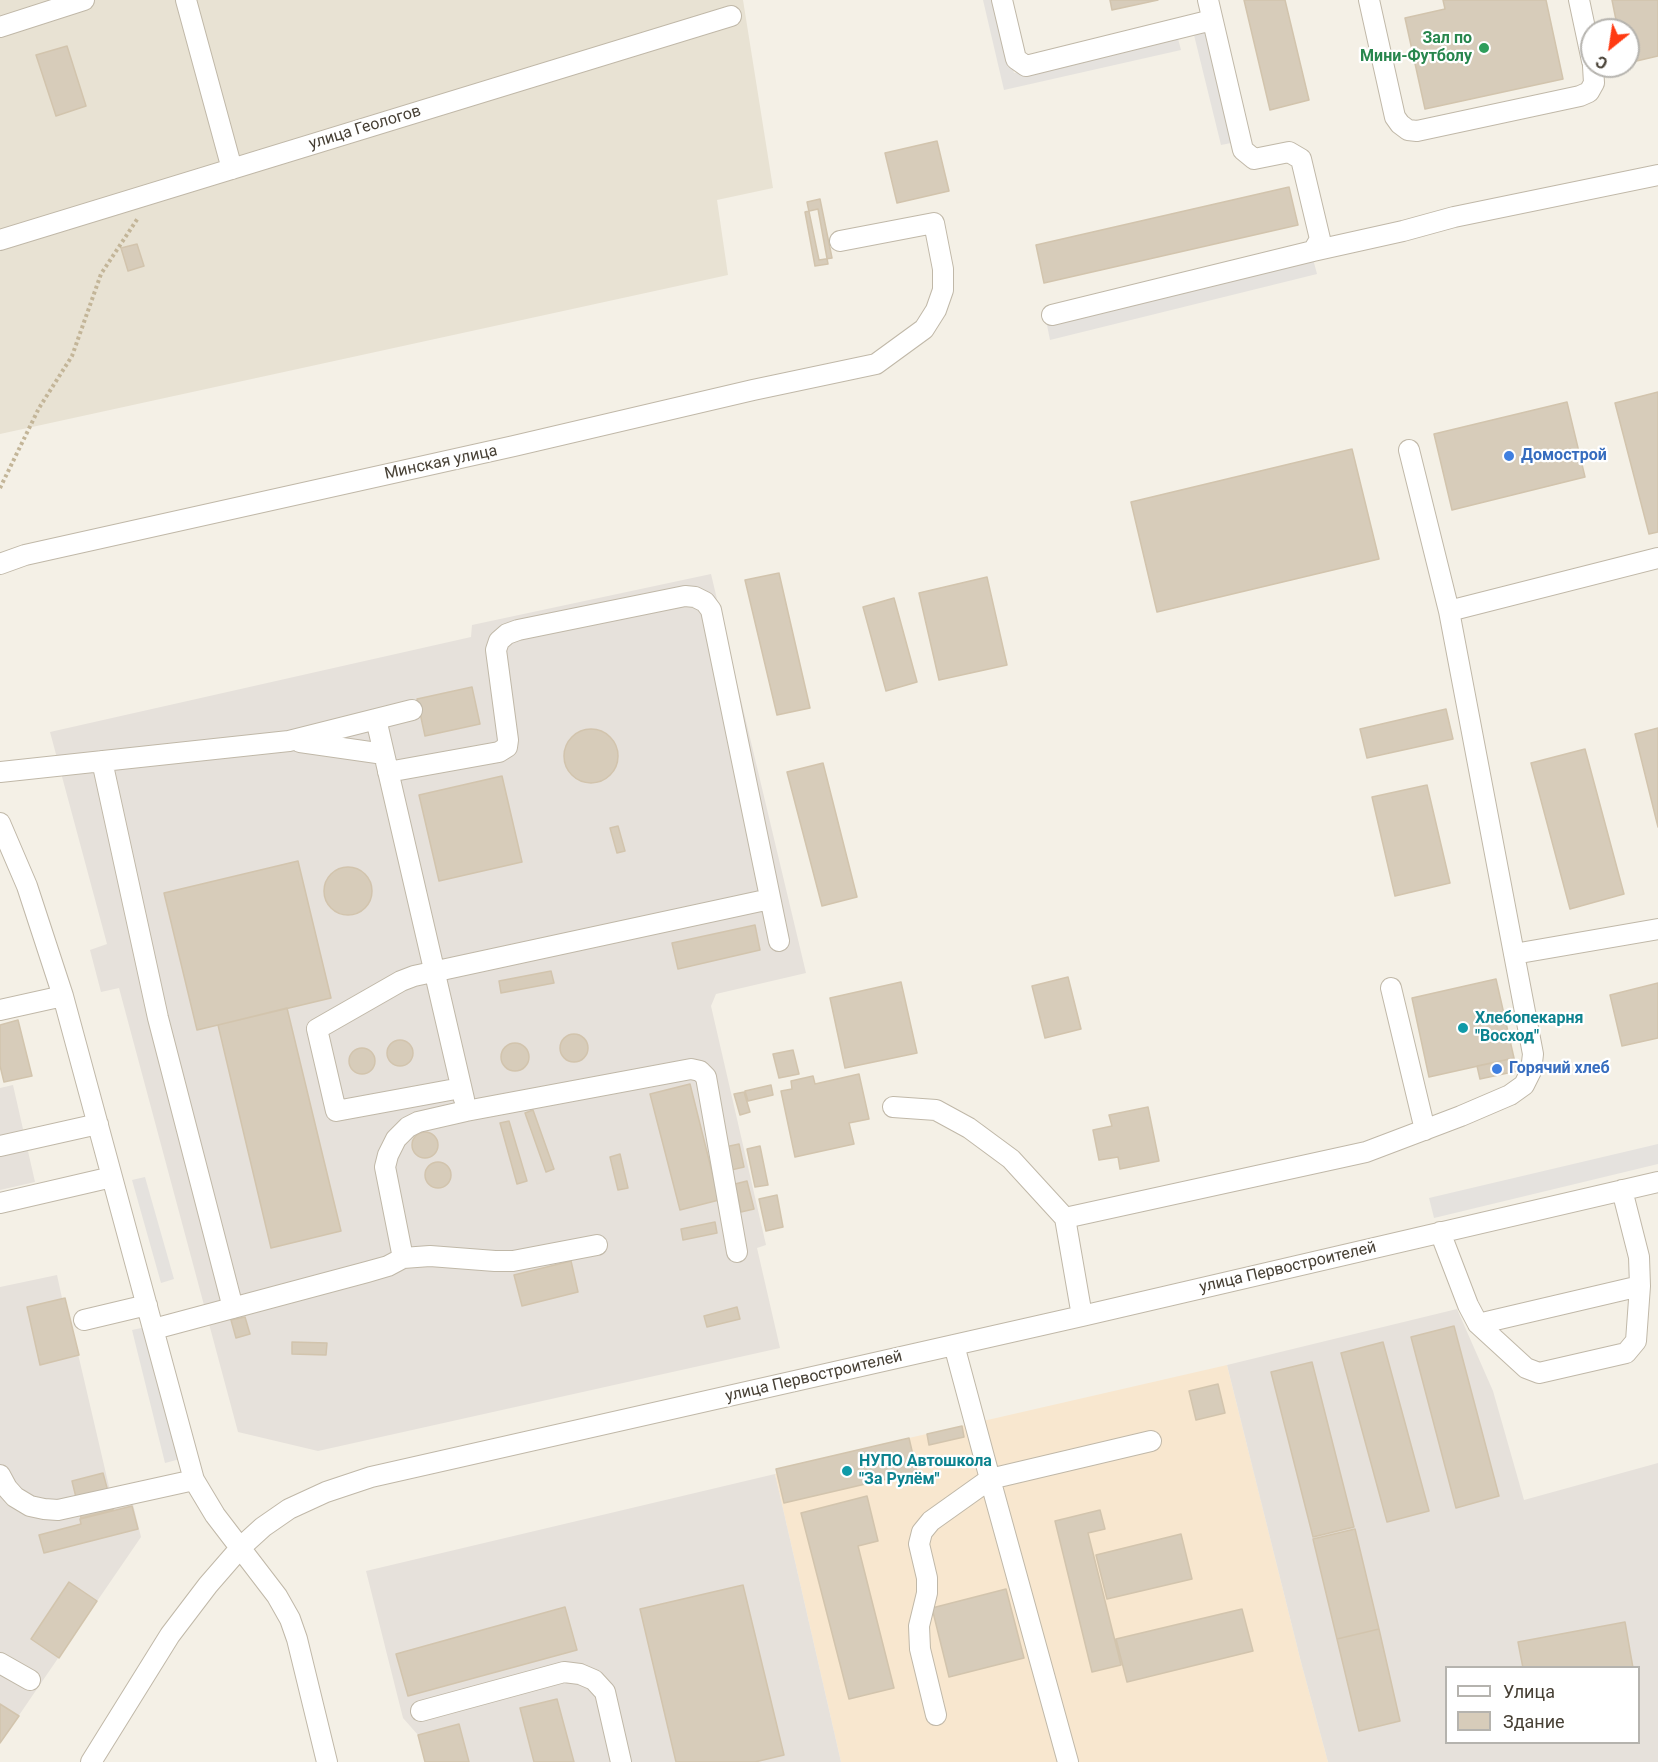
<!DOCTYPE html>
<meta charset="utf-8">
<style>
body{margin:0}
#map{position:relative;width:1658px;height:1762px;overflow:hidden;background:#f4f0e6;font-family:Roboto,sans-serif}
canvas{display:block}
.legend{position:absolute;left:1445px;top:1666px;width:195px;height:78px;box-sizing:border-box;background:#fff;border:2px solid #b5b3ae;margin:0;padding:8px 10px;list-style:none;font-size:18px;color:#474035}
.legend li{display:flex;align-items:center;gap:12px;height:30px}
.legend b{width:30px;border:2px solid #b5b3ae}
.north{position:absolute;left:1580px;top:18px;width:60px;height:60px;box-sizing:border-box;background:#fff;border:2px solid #b5b3ae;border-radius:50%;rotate:210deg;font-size:16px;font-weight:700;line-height:24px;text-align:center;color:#474035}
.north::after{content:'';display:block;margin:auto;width:21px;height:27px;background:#ff3a12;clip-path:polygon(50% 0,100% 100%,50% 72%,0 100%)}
</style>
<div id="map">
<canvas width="1658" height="1762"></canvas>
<ul class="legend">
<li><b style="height:8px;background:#fff"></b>Улица</li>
<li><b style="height:16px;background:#d7ccba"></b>Здание</li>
</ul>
<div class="north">С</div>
</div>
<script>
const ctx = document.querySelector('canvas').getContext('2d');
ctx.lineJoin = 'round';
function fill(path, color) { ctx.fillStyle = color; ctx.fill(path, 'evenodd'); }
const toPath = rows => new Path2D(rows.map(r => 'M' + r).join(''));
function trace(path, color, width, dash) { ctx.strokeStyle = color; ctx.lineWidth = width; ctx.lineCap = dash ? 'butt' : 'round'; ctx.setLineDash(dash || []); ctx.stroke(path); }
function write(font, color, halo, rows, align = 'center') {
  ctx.font = font + ' Roboto,sans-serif'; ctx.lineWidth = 4.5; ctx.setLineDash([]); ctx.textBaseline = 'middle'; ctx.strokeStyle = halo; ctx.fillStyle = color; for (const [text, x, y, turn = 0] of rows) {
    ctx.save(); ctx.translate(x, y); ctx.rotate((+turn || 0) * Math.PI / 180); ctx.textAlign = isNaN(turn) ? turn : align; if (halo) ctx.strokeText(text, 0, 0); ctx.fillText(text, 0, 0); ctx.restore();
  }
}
const residential = toPath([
 [0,0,743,0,773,188,717,200,728,275,0,434]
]);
const commercial = toPath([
 [1227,1365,1301,1662,1328,1762,841,1762,775,1474,909,1438]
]);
const industrial = toPath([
 [711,574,806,973,716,994,711,1006,766,1245,757,1248,780,1348,318,1451,238,1432,119,988,101,992,90,950,107,944,50,732,471,637,472,625],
 [13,1085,35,1182,0,1190,0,1088],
 [57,1275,62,1298,65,1298,114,1508,133,1504,141,1537,0,1743,0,1287],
 [1457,1309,1493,1391,1524,1500,1658,1463,1658,1762,1328,1762,1301,1662,1227,1365],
 [1446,1668,1638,1668,1638,1742,1446,1742],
 [775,1474,841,1762,425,1762,418,1735,403,1718,366,1571]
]);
const parking = toPath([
 [983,0,997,0,1014,73,1177,35,1181,50,1004,90],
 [1210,31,1236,142,1221,145,1194,35],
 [1313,259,1317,274,1050,340,1047,325],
 [1658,1144,1658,1164,1434,1218,1429,1198],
 [145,1177,174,1279,161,1283,132,1180],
 [146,1327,180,1459,165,1463,132,1330]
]);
const building = toPath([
 [1110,0,1158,0,1112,10,1110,0],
 [1244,0,1285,0,1309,100,1270,110,1244,0],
 [1443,0,1546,0,1563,79,1425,109,1405,18,1445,9,1443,0],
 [1612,0,1658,0,1658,56,1628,63,1628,30,1618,30,1612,0],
 [67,46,86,106,56,116,36,55,67,46],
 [937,141,949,191,897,203,885,153,937,141],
 [1289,187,1298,225,1044,283,1036,245,1289,187],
 [820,199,832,258,819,260,807,202,820,199],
 [818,209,828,264,815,266,805,212,818,209],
 [137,244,144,266,128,271,121,248,137,244],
 [1658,392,1658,532,1649,534,1615,403,1658,392],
 [1567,402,1585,477,1452,510,1434,434,1567,402],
 [1352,449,1379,559,1157,612,1131,502,1352,449],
 [779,573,810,708,777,715,745,580,779,573],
 [987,577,1007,665,939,680,919,593,987,577],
 [894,598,917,682,886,691,863,607,894,598],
 [472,687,480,724,425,736,417,699,472,687],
 [1446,709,1453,739,1367,758,1360,729,1446,709],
 [1658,728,1658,827,1635,734,1658,728],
 '564 756a27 27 0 1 1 54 0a27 27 0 1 1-54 0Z',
 [1585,749,1624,894,1570,909,1531,763,1585,749],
 [823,763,857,897,822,906,787,772,823,763],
 [502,776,522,862,439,881,419,795,502,776],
 [1427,785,1450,883,1395,896,1372,797,1427,785],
 [618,826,625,851,617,853,610,828,618,826],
 [298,861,331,998,197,1030,164,893,298,861],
 '324 891a24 24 0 1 1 48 0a24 24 0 1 1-48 0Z',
 [755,925,760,950,678,969,672,943,755,925],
 [551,971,554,983,501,993,499,981,551,971],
 [1068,977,1081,1029,1045,1038,1032,986,1068,977],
 [1496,979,1514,1058,1429,1077,1412,998,1496,979],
 [901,982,917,1053,845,1068,830,998,901,982],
 [1658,983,1658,1038,1622,1046,1610,995,1658,983],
 [287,1008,341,1231,271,1248,218,1025,287,1008],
 [18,1020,32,1076,4,1082,0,1066,0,1025,18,1020],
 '560 1048a14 14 0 1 1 28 0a14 14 0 1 1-28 0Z',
 '387 1053a13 13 0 1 1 26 0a13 13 0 1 1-26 0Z',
 '501 1057a14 14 0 1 1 28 0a14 14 0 1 1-28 0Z',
 '349 1061a13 13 0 1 1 26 0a13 13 0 1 1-26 0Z',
 [793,1050,799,1074,779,1078,773,1054,793,1050],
 [1514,1058,1517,1071,1480,1079,1477,1066,1514,1058],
 [859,1074,869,1119,849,1123,854,1144,795,1157,781,1091,792,1089,791,1081,813,1076,815,1084,859,1074],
 [690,1084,719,1200,680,1210,650,1094,690,1084],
 [771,1085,773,1095,748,1101,745,1091,771,1085],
 [744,1092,750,1112,740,1115,734,1094,744,1092],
 [1148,1107,1159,1161,1120,1169,1118,1157,1099,1160,1093,1130,1112,1126,1109,1115,1148,1107],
 [533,1110,554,1169,546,1172,525,1113,533,1110],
 [509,1121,527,1181,517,1184,500,1123,509,1121],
 '412 1145a13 13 0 1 1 26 0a13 13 0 1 1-26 0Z',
 [739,1144,744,1167,731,1170,725,1147,739,1144],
 [760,1146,768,1185,755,1187,747,1149,760,1146],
 [620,1154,628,1188,618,1190,610,1157,620,1154],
 '425 1175a13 13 0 1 1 26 0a13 13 0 1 1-26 0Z',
 [747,1181,754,1209,741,1212,735,1184,747,1181],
 [777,1195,783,1227,766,1231,759,1199,777,1195],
 [715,1222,717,1233,683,1240,681,1229,715,1222],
 [571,1261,578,1292,522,1306,514,1275,571,1261],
 [65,1298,79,1355,40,1365,27,1307,65,1298],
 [737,1307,740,1319,707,1327,704,1316,737,1307],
 [245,1317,250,1334,236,1338,231,1320,245,1317],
 [1454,1326,1499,1496,1456,1508,1411,1337,1454,1326],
 [292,1342,327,1343,326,1355,292,1354,292,1342],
 [1383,1342,1429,1511,1387,1522,1341,1353,1383,1342],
 [1312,1362,1354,1527,1313,1537,1271,1372,1312,1362],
 [1218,1384,1225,1413,1196,1420,1189,1391,1218,1384],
 [962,1426,964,1437,929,1445,927,1434,962,1426],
 [909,1438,917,1472,784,1503,776,1469,909,1438],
 [103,1473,113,1510,81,1518,72,1481,103,1473],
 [867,1496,878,1541,858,1546,894,1688,849,1699,801,1513,867,1496],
 [132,1506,138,1529,44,1553,39,1535,81,1524,80,1519,132,1506],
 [1100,1510,1105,1529,1088,1533,1121,1665,1092,1672,1055,1521,1100,1510],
 [1355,1529,1379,1629,1337,1639,1313,1539,1355,1529],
 [1181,1534,1192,1579,1107,1599,1096,1555,1181,1534],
 [69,1582,97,1601,59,1658,31,1639,69,1582],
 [743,1585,784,1755,755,1762,676,1762,640,1609,743,1585],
 [1006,1589,1024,1658,949,1677,932,1608,1006,1589],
 [565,1607,577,1650,408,1696,396,1654,565,1607],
 [1242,1609,1253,1651,1127,1682,1116,1639,1242,1609],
 [1625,1622,1633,1668,1523,1668,1518,1642,1625,1622],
 [1379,1629,1400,1721,1359,1731,1337,1639,1379,1629],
 [557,1699,574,1762,534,1762,520,1708,557,1699],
 [0,1704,19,1716,0,1743,0,1704],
 [459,1724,469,1762,425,1762,418,1735,459,1724]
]);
const path = toPath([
 [0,488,39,408,72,356,101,274,138,218]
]);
const minor = toPath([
 [186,0,232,169],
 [1002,0,1016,59,1026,66,1212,20],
 [1369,0,1395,117,1400,124,1408,130,1417,131,1580,96,1589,92,1594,83,1593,66],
 [1579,0,1592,61],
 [0,27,84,0],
 [0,240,731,16],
 [1313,251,1403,231,1454,217,1658,175],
 [1052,315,1313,251,1320,239,1301,159,1289,152,1254,159,1243,150,1208,0],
 [1409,450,1449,611],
 [0,564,25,555,514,446,753,390,876,364,924,329,936,310,943,290,943,269,934,223,840,241],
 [376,719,464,1099],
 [300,742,384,754],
 [102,761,158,1018,233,1308],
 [0,772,289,741,412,710],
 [388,772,499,752,507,747,508,740,496,650,499,641,507,634,518,630,685,596,695,597,705,602,711,610,779,941],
 [0,823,27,886,63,996,194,1480,215,1515,277,1596,290,1619,297,1639,327,1762],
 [1514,954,1658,929],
 [1391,988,1425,1130],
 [0,1010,63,996],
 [461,1088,336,1111,317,1029,401,981,414,976,770,899],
 [893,1107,936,1110,969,1128,1011,1159,1065,1218,1082,1316],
 [0,1146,98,1124],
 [0,1203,112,1177],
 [1065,1218,1366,1152,1461,1116,1510,1095,1524,1085,1531,1071,1533,1054,1449,611,1658,558],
 [1440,1232,1468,1305,1478,1324,1526,1368,1539,1373,1626,1353,1636,1341,1640,1286,1639,1257,1622,1190],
 [403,1258,385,1167,388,1155,396,1139,408,1127,418,1122,466,1111,691,1069,700,1071,706,1077,737,1252],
 [84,1320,147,1305],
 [1478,1324,1640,1286],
 [154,1329,367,1272,388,1266,403,1258,430,1256,495,1261,513,1261,597,1245],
 [0,1475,7,1488,15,1497,30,1506,44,1509,58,1510,194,1480],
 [0,1663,30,1680],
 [421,1711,564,1672,580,1674,594,1680,605,1692,621,1762],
 [936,1715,920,1649,919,1626,927,1593,927,1578,919,1544,922,1532,931,1521,990,1479,954,1345],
 [91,1762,170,1635,208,1585,241,1547,263,1527,289,1509,326,1492,371,1477,1082,1316,1658,1182],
 [1068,1762,990,1479,1151,1441]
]);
const markers = [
 [1484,48,6,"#2e9e5b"],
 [1509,456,6,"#3f7fe0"],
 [1463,1028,6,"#0f9aa8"],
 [1497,1069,6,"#3f7fe0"],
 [847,1471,6,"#0f9aa8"]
];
const leisureNames = [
 ["Зал по",1472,39],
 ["Мини-Футболу",1472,57]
];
const streetNames = [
 ["улица Геологов",365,128,-17],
 ["Минская улица",441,463,-12],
 ["улица Первостроителей",1288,1268,-13],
 ["улица Первостроителей",814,1377,-13]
];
const shopNames = [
 ["Домострой",1521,456],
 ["Горячий хлеб",1509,1069]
];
const cultureNames = [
 ["Хлебопекарня",1475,1019],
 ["\"Восход\"",1475,1037],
 ["НУПО Автошкола",859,1462],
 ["\"За Рулём\"",859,1480]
];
fill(residential, '#e8e2d3');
fill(commercial, '#f8e7cf');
fill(industrial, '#e6e1db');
fill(parking, '#e5e2de');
fill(building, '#d7ccba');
trace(building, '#d2c4ad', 1.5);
trace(minor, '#c0b8a8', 22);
trace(path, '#c3b598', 4, [3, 3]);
trace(minor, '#fff', 20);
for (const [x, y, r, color] of markers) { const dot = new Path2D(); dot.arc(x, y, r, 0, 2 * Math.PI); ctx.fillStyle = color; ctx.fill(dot); trace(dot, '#fff', 2); }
write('bold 16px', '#27864d', '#fff', leisureNames, 'right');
write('16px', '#474035', '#fff', streetNames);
write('bold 16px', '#366cbe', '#fff', shopNames, 'left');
write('bold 16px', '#0d838f', '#fff', cultureNames, 'left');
</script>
